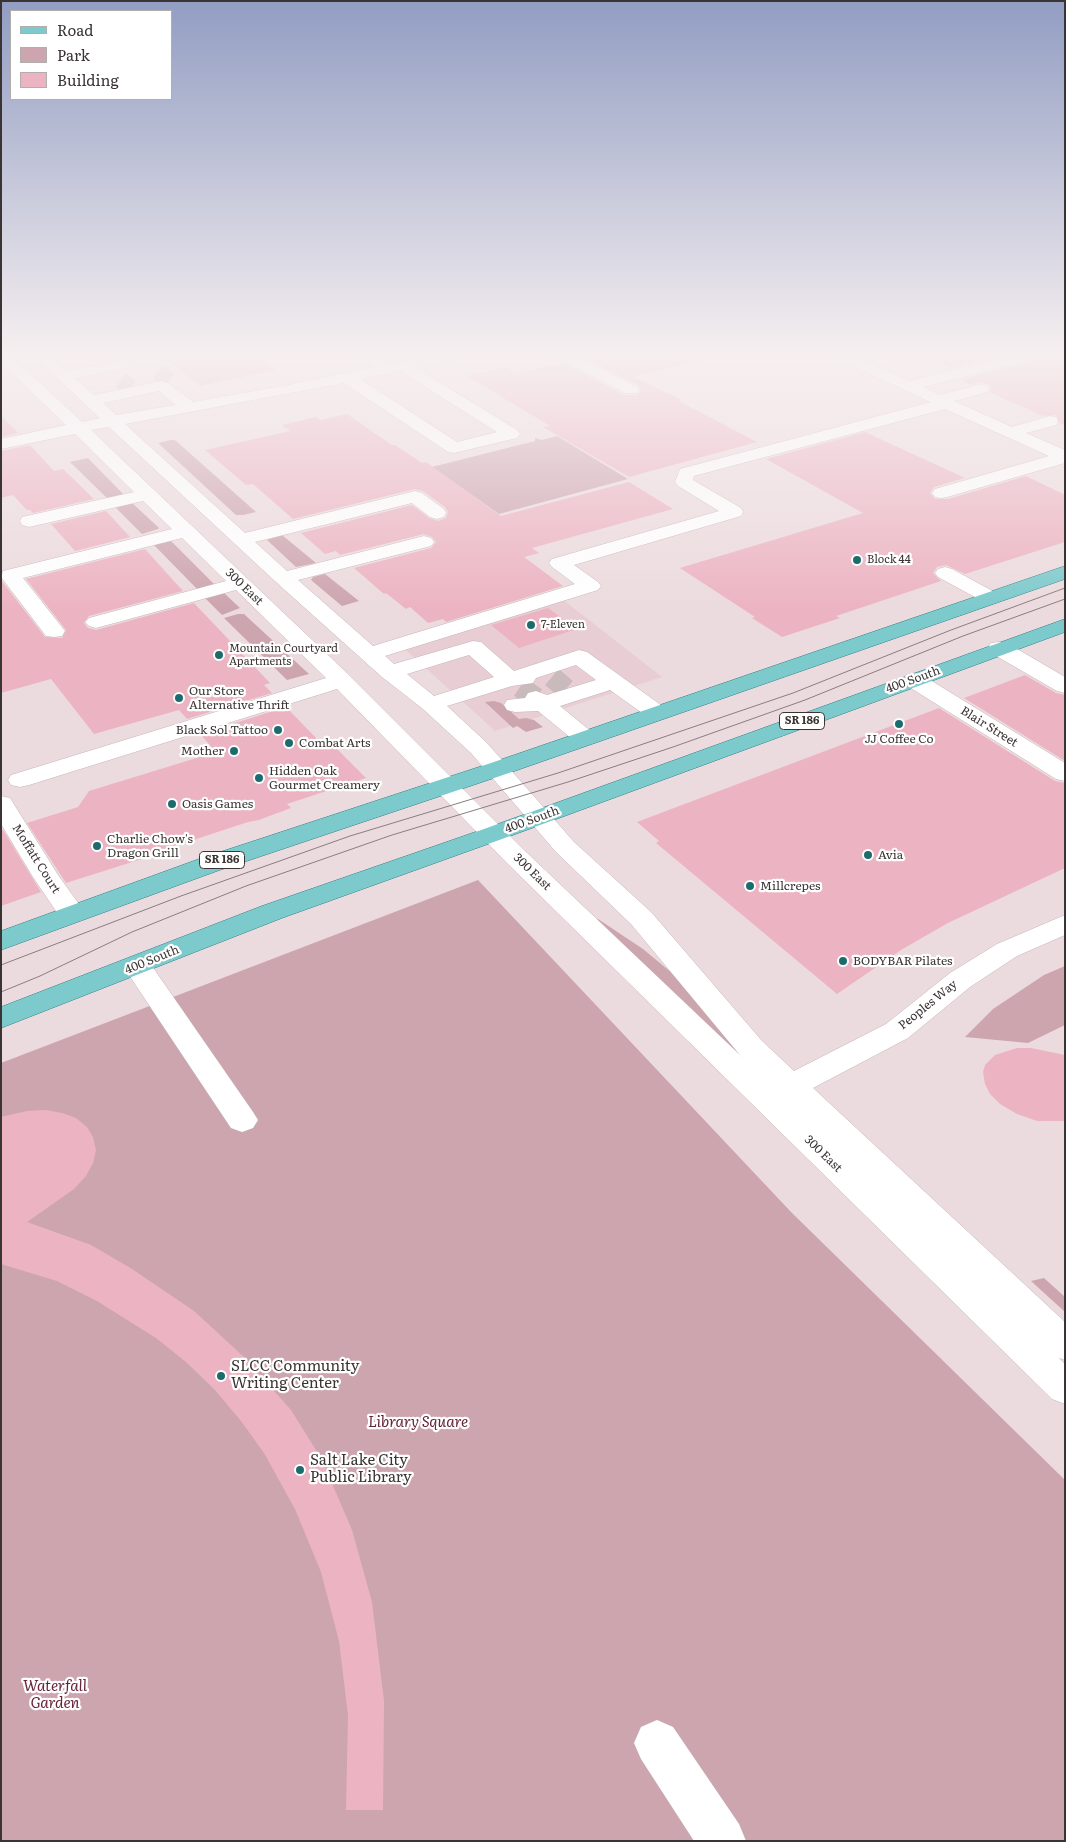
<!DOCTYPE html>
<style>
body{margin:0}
#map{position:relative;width:1066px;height:1842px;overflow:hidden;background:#ecdbde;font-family:Literata,serif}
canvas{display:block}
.frame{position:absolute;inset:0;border:2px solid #3b3435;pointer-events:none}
.legend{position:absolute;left:10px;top:10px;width:162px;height:90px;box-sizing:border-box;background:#fff;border:1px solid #b1aeae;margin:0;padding:6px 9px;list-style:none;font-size:15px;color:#3b3435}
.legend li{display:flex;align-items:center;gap:10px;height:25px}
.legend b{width:25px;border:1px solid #b1aeae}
</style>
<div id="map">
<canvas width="1066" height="1842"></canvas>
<div class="frame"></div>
<ul class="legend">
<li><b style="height:6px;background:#7dcacd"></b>Road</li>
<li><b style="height:14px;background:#cda5af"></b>Park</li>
<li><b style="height:14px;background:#ecb4c2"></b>Building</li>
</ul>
</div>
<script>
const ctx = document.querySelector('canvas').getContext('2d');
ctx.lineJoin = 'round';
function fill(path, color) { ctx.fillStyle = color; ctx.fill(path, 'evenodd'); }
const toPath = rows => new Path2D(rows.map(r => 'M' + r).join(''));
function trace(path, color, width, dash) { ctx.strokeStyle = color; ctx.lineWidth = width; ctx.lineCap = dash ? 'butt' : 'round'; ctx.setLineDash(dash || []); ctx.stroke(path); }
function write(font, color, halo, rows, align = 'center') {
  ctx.font = font + ' Literata,serif'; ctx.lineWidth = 4.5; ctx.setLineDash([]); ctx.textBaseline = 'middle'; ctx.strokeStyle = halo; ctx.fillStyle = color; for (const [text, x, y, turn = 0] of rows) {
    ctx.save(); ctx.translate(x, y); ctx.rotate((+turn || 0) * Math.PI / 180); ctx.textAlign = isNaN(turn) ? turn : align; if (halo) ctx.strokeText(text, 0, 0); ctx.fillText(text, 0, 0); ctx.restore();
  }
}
const built = toPath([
 [866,350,978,350,907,368],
 [557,595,662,677,495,731,397,642]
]);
const green = toPath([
 [557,436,628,479,499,514,432,467,535,441,535,438,542,440],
 [170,440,175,440,256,512,243,515,236,515,158,443],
 [88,458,126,497,109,500,70,462],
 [129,500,159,528,158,529,142,534,112,504],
 [282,535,316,563,296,567,267,540],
 [170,540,215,585,199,591,151,542],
 [325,574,359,601,342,606,311,580,313,577],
 [223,592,240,608,222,615,203,596],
 [238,614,244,614,309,674,287,680,224,618],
 [494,701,501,703,519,719,526,718,534,720,543,727,526,732,517,726,513,728,485,702],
 [478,880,792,1213,1065,1480,1065,1841,1,1841,1,1063],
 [598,919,643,949,672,973,807,1118,594,920],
 [1065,966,1065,1025,1028,1043,965,1037,993,1009,1044,975],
 [1044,1278,1065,1297,1065,1312,1031,1281]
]);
const building = toPath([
 [208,350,249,350,276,370,200,386,170,362,185,359,190,354],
 [621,350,701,350,702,360,634,377,682,400,679,401,757,442,629,477,543,427,550,426,467,376,506,367,517,373,564,363,624,395,637,395,641,391,638,385,585,358],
 [910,350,1065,350,1065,425,1059,423,1056,415,1043,416,989,392,991,388,988,384,981,382,971,385,960,380,1030,362,1035,357,1031,352,1025,350,952,368],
 [347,414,392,445,395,445,422,463,426,462,501,516,629,482,673,509,532,548,539,553,524,557,563,586,446,622,443,619,428,623,410,607,406,609,386,593,384,594,354,568,431,548,436,542,432,537,424,534,340,555,336,551,325,554,301,533,412,505,429,518,438,521,446,518,448,512,445,507,423,491,415,489,293,519,253,484,246,485,205,450,290,431,282,425,316,417,320,420],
 [1,416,18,433,1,437],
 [865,432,965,478,934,487,930,493,935,499,948,499,1026,476,1065,495,1065,542,965,574,946,565,937,567,933,573,941,581,836,616,840,618,782,637,752,618,755,617,680,568,863,513,766,459],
 [30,445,54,471,63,469,94,499,33,513,30,510,27,510,13,495,1,498,1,451],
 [106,511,130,537,75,551,51,524],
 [145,549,183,591,89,616,84,623,88,628,96,630,194,603,270,683,264,685,272,693,187,719,179,710,94,734,51,679,1,693,1,580,45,637,62,638,66,630,26,579],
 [548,608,577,629,519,648,491,625],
 [1025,675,1056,693,1065,695,1065,761,964,698],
 [286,707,319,741,325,739,334,748,336,748,366,778,287,804,291,808,259,820,248,822,169,848,167,851,66,883,27,823,78,807,89,791,216,752,200,734],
 [939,708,1055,781,1065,783,1065,868,948,923,901,950,837,994,656,843,659,841,637,822],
 [3,830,41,892,1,906,1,831],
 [1017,1048,1031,1048,1065,1055,1065,1121,1037,1121,1017,1114,1000,1104,990,1094,985,1084,983,1072,985,1065,995,1055],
 [46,1110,62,1113,76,1118,87,1127,93,1137,96,1150,93,1163,86,1176,74,1189,27,1222,91,1245,132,1269,194,1311,244,1357,291,1410,321,1458,352,1530,372,1602,384,1701,383,1810,346,1810,348,1715,339,1641,321,1572,295,1509,264,1453,241,1421,215,1390,186,1362,156,1338,97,1301,57,1281,1,1264,1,1117,27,1111]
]);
const minorTunnelFar1 = toPath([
 [128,357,155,352],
 [158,372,169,380],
 [121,380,131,388]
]);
const minorTunnel = toPath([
 [552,677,566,689],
 [520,687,536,698]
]);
const minor = toPath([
 [1,350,6,351,82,422,100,418,27,350,44,350,67,371,168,352,167,350,184,350,188,354,185,357,75,378,94,395,162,381,168,383,193,402,288,385,374,367,349,350,368,350,390,364,455,350,485,350,482,353,416,368,517,430,520,434,517,438,454,453,448,452,344,383,125,424,245,533,415,491,422,493,444,509,446,513,444,517,437,519,430,517,412,503,255,542,287,571,424,536,431,538,434,542,431,546,298,580,373,646,575,584,552,567,549,563,552,559,719,511,678,486,675,482,680,469,931,402,823,353,820,350,841,350,909,381,1025,352,1030,354,1033,357,1030,360,923,387,940,395,981,384,987,386,989,389,987,392,954,401,1012,427,1050,416,1056,417,1058,421,1056,425,1026,433,1065,450,1065,463,947,497,941,498,935,497,932,493,935,489,1049,456,945,409,694,476,693,480,741,508,743,512,741,516,574,565,598,582,601,586,598,590,385,656,394,664,473,641,481,642,514,671,579,650,587,652,665,708,669,713,665,718,657,720,649,718,610,690,560,706,593,733,597,738,593,743,585,745,577,743,538,711,515,712,507,710,504,705,507,700,525,698,528,693,536,691,547,695,596,680,576,665,536,678,533,683,512,686,447,706,487,743,574,842,651,912,762,1041,794,1071,886,1024,950,973,997,944,1065,915,1065,935,1017,956,970,987,908,1038,813,1088,1065,1322,1065,1360,1059,1358,1065,1364,1065,1404,1052,1399,507,863,337,689,29,785,20,787,11,785,8,780,11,775,326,678,236,590,96,628,89,626,85,622,89,618,226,581,182,538,23,578,65,631,62,636,54,637,46,636,1,577,3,571,172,529,143,501,29,527,22,525,20,521,22,517,134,492,75,434,1,449,1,439,66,425,1,363,1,350],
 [400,371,497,432,457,442,360,379,400,371],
 [159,391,176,405,116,415,103,403,159,391],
 [109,427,276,582,382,677,423,709,471,753,556,852,631,924,740,1055,761,1075,525,851,349,675,91,430,109,427],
 [469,655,494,677,434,696,407,674,469,655],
 [546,350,566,350,637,387,639,390,637,393,625,393,549,353,546,350],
 [945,567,952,569,998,594,1001,598,998,602,991,604,984,602,938,577,935,573,938,569,945,567],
 [999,642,1007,643,1065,677,1065,693,1057,691,991,653,988,648,991,643,999,642],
 [914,673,922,675,1065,763,1065,781,1056,779,906,685,903,680,906,675,914,673],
 [1,796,10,798,58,875,86,914,82,920,72,923,62,920,33,877,1,824,1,796],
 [137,957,147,959,253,1112,258,1120,253,1128,242,1132,231,1128,123,966,127,959,137,957],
 [657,1720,673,1727,739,1824,746,1841,694,1841,641,1759,634,1743,641,1727,657,1720]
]);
const major = toPath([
 [1065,566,1065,579,506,774,217,871,1,950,1,931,199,859,488,764,1065,566],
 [1065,619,1065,632,502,839,282,918,1,1028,1,1007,262,906,484,829,1065,619]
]);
const tram = toPath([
 [1,965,181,896,350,836,558,773,793,693,951,630,1065,588],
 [1,992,40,976,132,932,246,886,392,835,568,782,673,747,805,700,963,636,1065,599]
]);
const markers = [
 [857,560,5,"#1e6b6e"],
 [531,625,5,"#1e6b6e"],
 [219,655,5,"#1e6b6e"],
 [179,698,5,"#1e6b6e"],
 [899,724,5,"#1e6b6e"],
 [278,730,5,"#1e6b6e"],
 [289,743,5,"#1e6b6e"],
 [234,751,5,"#1e6b6e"],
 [259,778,5,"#1e6b6e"],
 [172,804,5,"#1e6b6e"],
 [97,846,5,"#1e6b6e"],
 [868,855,5,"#1e6b6e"],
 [750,886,5,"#1e6b6e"],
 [843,961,5,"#1e6b6e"],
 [221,1376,5,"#1e6b6e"],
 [300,1470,5,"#1e6b6e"]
];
const farPoinames = [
 ["Block 44",867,560],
 ["7-Eleven",541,625],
 ["Mountain Courtyard",229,649],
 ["Apartments",229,662]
];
const shields = [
 [802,721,45],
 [222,860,45]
];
const shieldNames = [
 ["SR 186",802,721],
 ["SR 186",222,860]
];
const streetNames = [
 ["300 East",244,587,44],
 ["400 South",913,680,-20],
 ["Blair Street",989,727,32],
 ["400 South",532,820,-20],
 ["Moffatt Court",36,859,58],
 ["300 East",532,872,44],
 ["400 South",152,960,-22],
 ["Peoples Way",928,1005,-39],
 ["300 East",823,1154,44]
];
const poiNames = [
 ["Our Store",189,691],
 ["Alternative Thrift",189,705],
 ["Black Sol Tattoo",268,730,"right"],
 ["JJ Coffee Co",899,739,"center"],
 ["Combat Arts",299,743],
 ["Mother",224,751,"right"],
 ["Hidden Oak",269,771],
 ["Gourmet Creamery",269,785],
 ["Oasis Games",182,804],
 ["Charlie Chow's",107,839],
 ["Dragon Grill",107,853],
 ["Avia",878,855],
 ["Millcrepes",760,886],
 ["BODYBAR Pilates",853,961]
];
const nearPoinames = [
 ["SLCC Community",231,1367],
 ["Writing Center",231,1384],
 ["Salt Lake City",310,1461],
 ["Public Library",310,1478]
];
const nearParknames = [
 ["Library Square",418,1423],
 ["Waterfall",55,1687],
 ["Garden",55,1704]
];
fill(built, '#e8ced4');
fill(green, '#cda5af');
fill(building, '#ecb4c2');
trace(minorTunnelFar1, '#c9babc', 17, [17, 9]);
trace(minorTunnel, '#c9babc', 21, [21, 11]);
trace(minor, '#c3b3b7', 1);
trace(major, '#2d7f82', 1);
fill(minor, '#fff');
fill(major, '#7dcacd');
trace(tram, '#897d7f', 1);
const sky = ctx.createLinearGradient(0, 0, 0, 608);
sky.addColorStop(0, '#919dc2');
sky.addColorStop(0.58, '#f6eff0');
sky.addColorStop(1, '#f6eff000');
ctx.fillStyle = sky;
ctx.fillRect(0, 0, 1066, 608);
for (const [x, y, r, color] of markers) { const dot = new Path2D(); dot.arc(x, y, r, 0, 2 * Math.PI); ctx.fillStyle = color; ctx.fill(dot); trace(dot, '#fff', 2); }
write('11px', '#3b3435', '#fff', farPoinames, 'left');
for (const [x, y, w] of shields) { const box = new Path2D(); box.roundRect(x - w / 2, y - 8.5, w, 17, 4); ctx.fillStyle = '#fff'; ctx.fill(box); trace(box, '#3b3435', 1); }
write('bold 11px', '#3b3435', null, shieldNames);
write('12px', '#3b3435', '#fff', streetNames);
write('12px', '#3b3435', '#fff', poiNames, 'left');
write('15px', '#3b3435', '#fff', nearPoinames, 'left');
write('italic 15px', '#66243a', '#fff', nearParknames);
</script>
